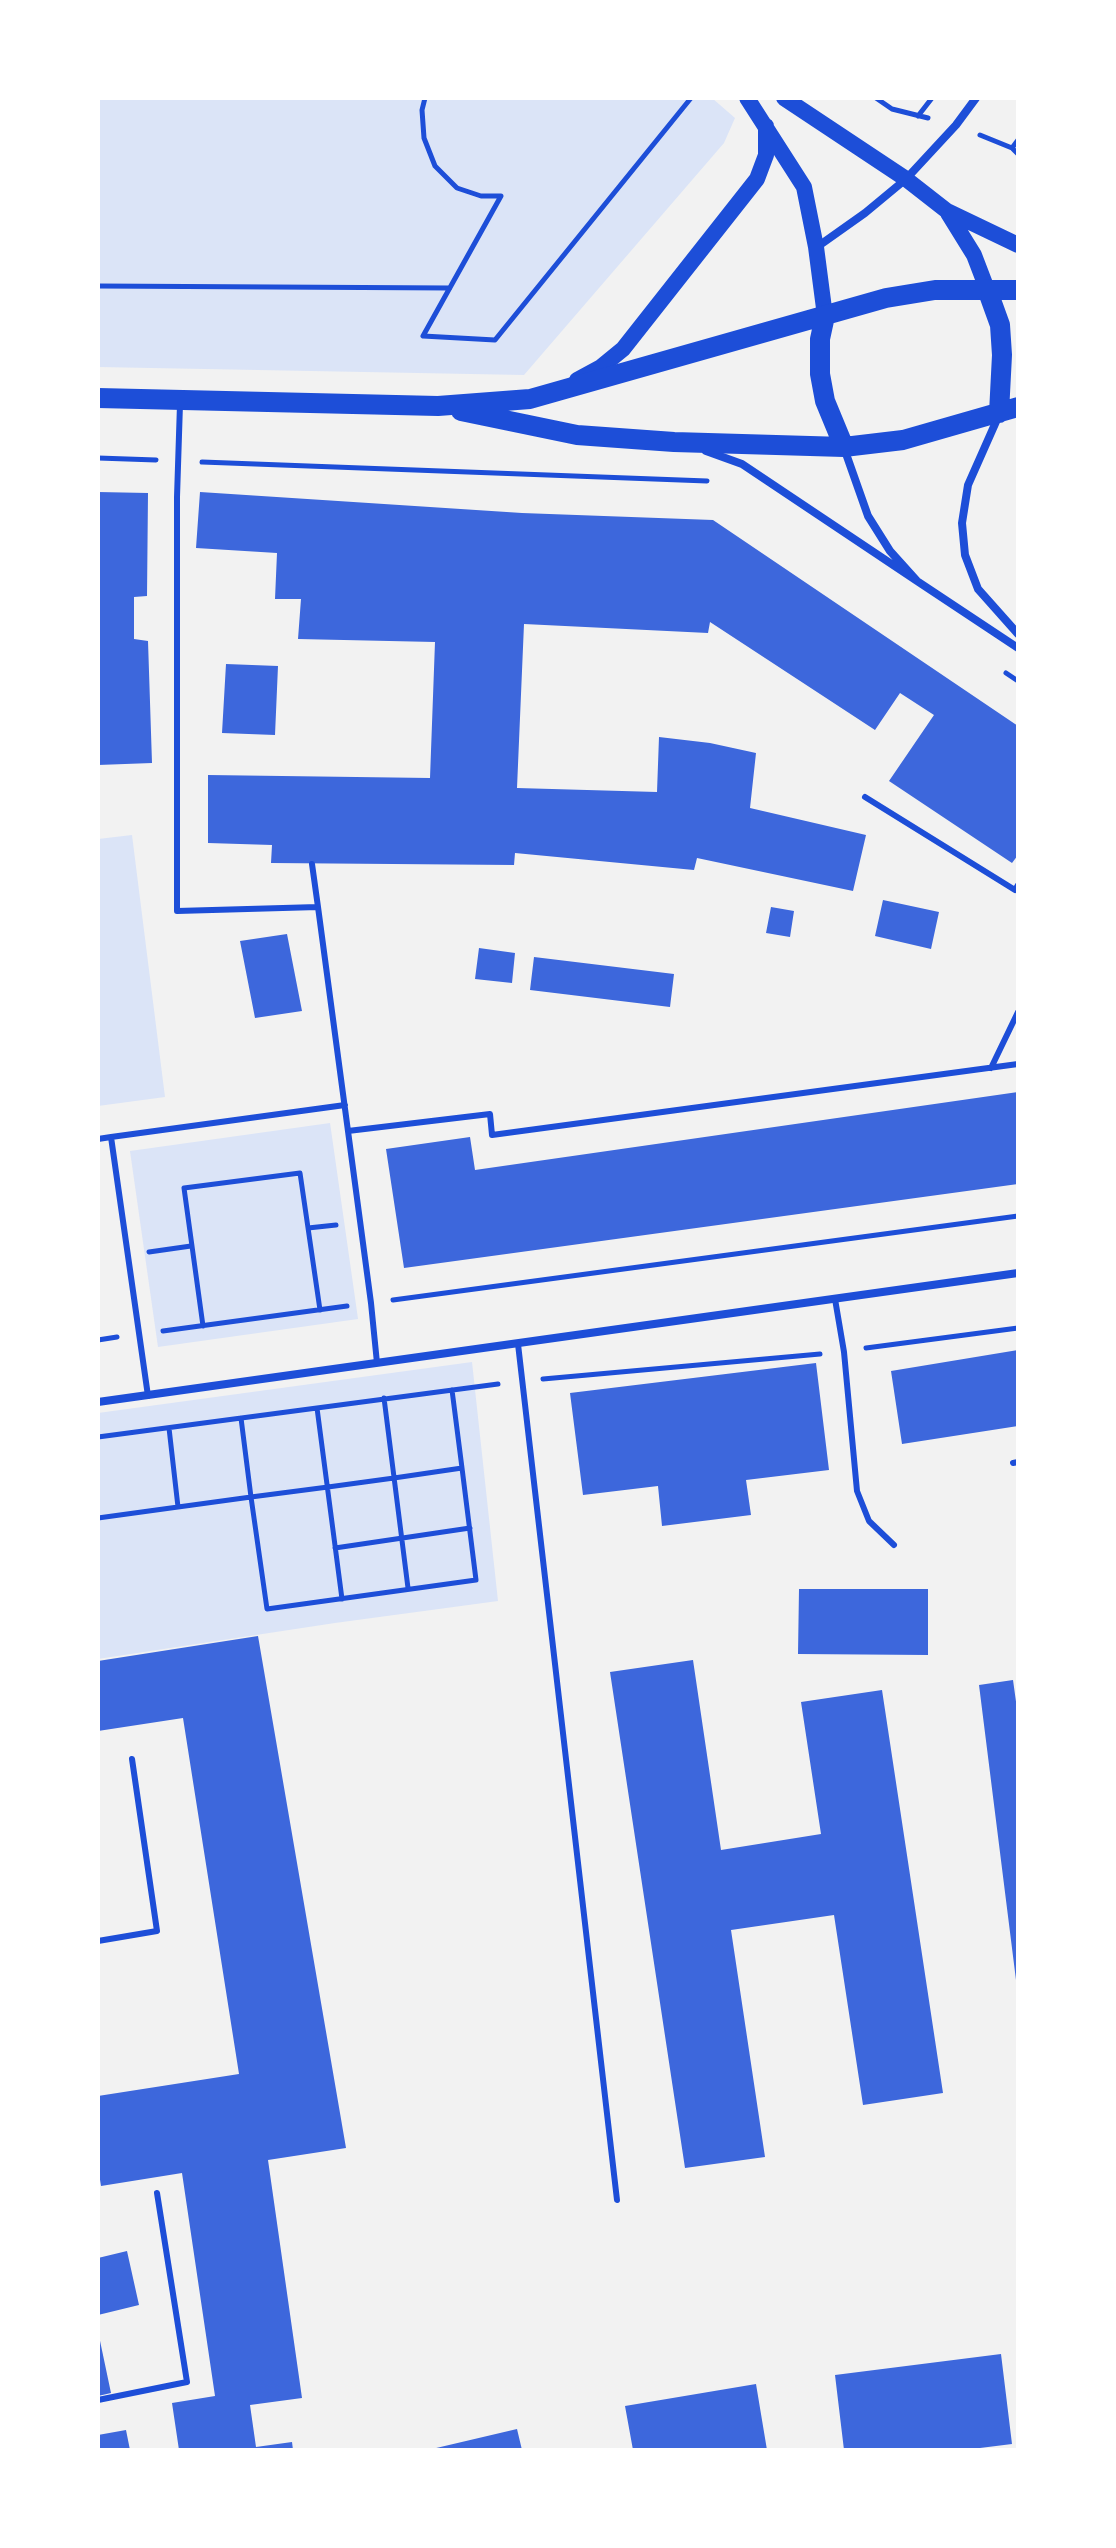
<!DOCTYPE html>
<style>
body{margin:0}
#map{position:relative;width:1116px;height:2548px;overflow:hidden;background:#f2f2f2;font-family:Overpass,sans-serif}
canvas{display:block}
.frame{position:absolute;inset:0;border:100px solid #fff;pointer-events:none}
</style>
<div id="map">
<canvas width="1116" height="2548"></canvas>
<div class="frame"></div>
</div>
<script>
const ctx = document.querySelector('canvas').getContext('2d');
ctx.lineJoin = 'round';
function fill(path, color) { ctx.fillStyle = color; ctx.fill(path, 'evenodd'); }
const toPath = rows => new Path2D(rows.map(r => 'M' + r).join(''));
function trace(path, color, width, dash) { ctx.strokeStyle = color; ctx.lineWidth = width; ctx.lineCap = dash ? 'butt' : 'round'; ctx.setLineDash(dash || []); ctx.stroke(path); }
const green = toPath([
 [98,98,712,98,735,118,724,143,524,375,98,367],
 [132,835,165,1097,98,1106,98,839],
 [330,1123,358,1319,158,1347,130,1151],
 [472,1362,498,1601,335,1623,98,1659,98,1413]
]);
const building = toPath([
 [98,492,148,493,147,596,134,597,134,639,148,641,152,763,98,765],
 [200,492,522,513,713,520,1018,726,1018,855,1012,863,889,781,934,715,900,693,875,730,710,622,708,633,524,624,517,788,657,792,659,737,710,743,756,753,750,808,866,835,853,891,697,858,694,870,515,853,514,865,271,863,272,845,208,843,208,775,430,778,435,642,298,639,301,599,275,599,277,553,196,548],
 [226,664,278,666,275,735,222,733],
 [883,900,939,912,931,949,875,936],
 [771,907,794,911,790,937,766,933],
 [287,934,302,1011,255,1018,240,941],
 [479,948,515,953,512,983,475,979],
 [534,957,674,974,670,1007,530,990],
 [1018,1092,1018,1184,404,1268,386,1149,470,1137,475,1170],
 [1018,1350,1018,1426,902,1444,891,1371],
 [816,1363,829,1470,746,1480,751,1515,662,1526,658,1486,583,1495,570,1393],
 [799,1589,928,1589,928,1655,798,1654],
 [258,1636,346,2148,268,2160,302,2398,250,2405,256,2447,292,2442,293,2450,179,2450,172,2403,215,2396,182,2173,101,2186,98,2167,98,2096,239,2074,183,1718,98,1731,98,1661],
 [693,1660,721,1850,821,1834,801,1702,882,1690,943,2093,863,2105,834,1915,731,1930,765,2157,685,2168,610,1672],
 [1013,1680,1018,1716,1016,1980,979,1685],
 [127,2251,139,2305,98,2315,98,2258],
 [99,2336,111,2393,98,2396,98,2337],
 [1001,2354,1012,2444,964,2450,844,2450,835,2375],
 [756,2384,767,2450,633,2450,625,2406],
 [517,2429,522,2450,432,2450,432,2449],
 [126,2430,130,2450,98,2450,98,2435]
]);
const path = toPath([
 [425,98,422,110,424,138,435,166,457,188,481,196,501,196,423,336,495,340,691,98],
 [876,98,892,109,928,118],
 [918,116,932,98],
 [980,135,1012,148],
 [1018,140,1012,148,1018,154],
 [98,286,450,288],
 [98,458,156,460],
 [202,462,707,481],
 [1006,673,1018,681],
 [308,1228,336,1225],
 [149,1252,191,1246],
 [393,1300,1018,1216],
 [203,1326,184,1188,300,1173,320,1310],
 [163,1331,347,1306],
 [98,1340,117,1337],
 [866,1348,1018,1328],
 [543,1379,820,1354],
 [452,1390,462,1468],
 [384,1398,408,1588],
 [317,1408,342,1599],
 [169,1428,178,1507],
 [98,1437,498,1384],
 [98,1518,178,1507,251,1497,328,1487,394,1478,462,1468,476,1580,267,1609,251,1497,241,1418],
 [335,1548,470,1528]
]);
const service = toPath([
 [180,404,177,497,177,911,318,907,371,1303,377,1363],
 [865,797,1015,890,1018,885],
 [312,864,318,907],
 [991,1068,1018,1012],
 [348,1131,490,1114,492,1135,1018,1064],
 [111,1137,345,1105],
 [98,1139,111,1137,148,1396],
 [835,1299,844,1352,857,1491,869,1521,894,1545],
 [518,1344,617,2200],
 [1013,1463,1018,1462],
 [98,1941,157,1931,132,1759],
 [98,2400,187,2382,157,2193]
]);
const minor = toPath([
 [817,247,865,213,906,179,956,125,976,98],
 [999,415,968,485,962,523,965,555,978,589,1018,634],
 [844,448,868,516,890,551,917,581,1018,648],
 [706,451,742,464,917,581],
 [98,1402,1018,1273]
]);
const secondary = toPath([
 [747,98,804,187,816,247,825,316],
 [784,98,906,179,947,211,1018,245],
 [948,213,974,255,987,289],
 [577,380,601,367,623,349,757,179,766,155,766,126]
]);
const primary = toPath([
 [987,289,1000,325,1002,355,999,413],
 [825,316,820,339,820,374,825,401,844,447],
 [98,398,438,406,530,399,886,298,935,290,1018,290],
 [461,411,577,435,674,442,844,447,903,440,1018,407]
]);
fill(green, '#dbe4f7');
fill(building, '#3d67dc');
trace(path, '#1d4ed8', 5);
trace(service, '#1d4ed8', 6);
trace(minor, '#1d4ed8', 8);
trace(secondary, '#1d4ed8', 16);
trace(primary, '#1d4ed8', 20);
</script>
